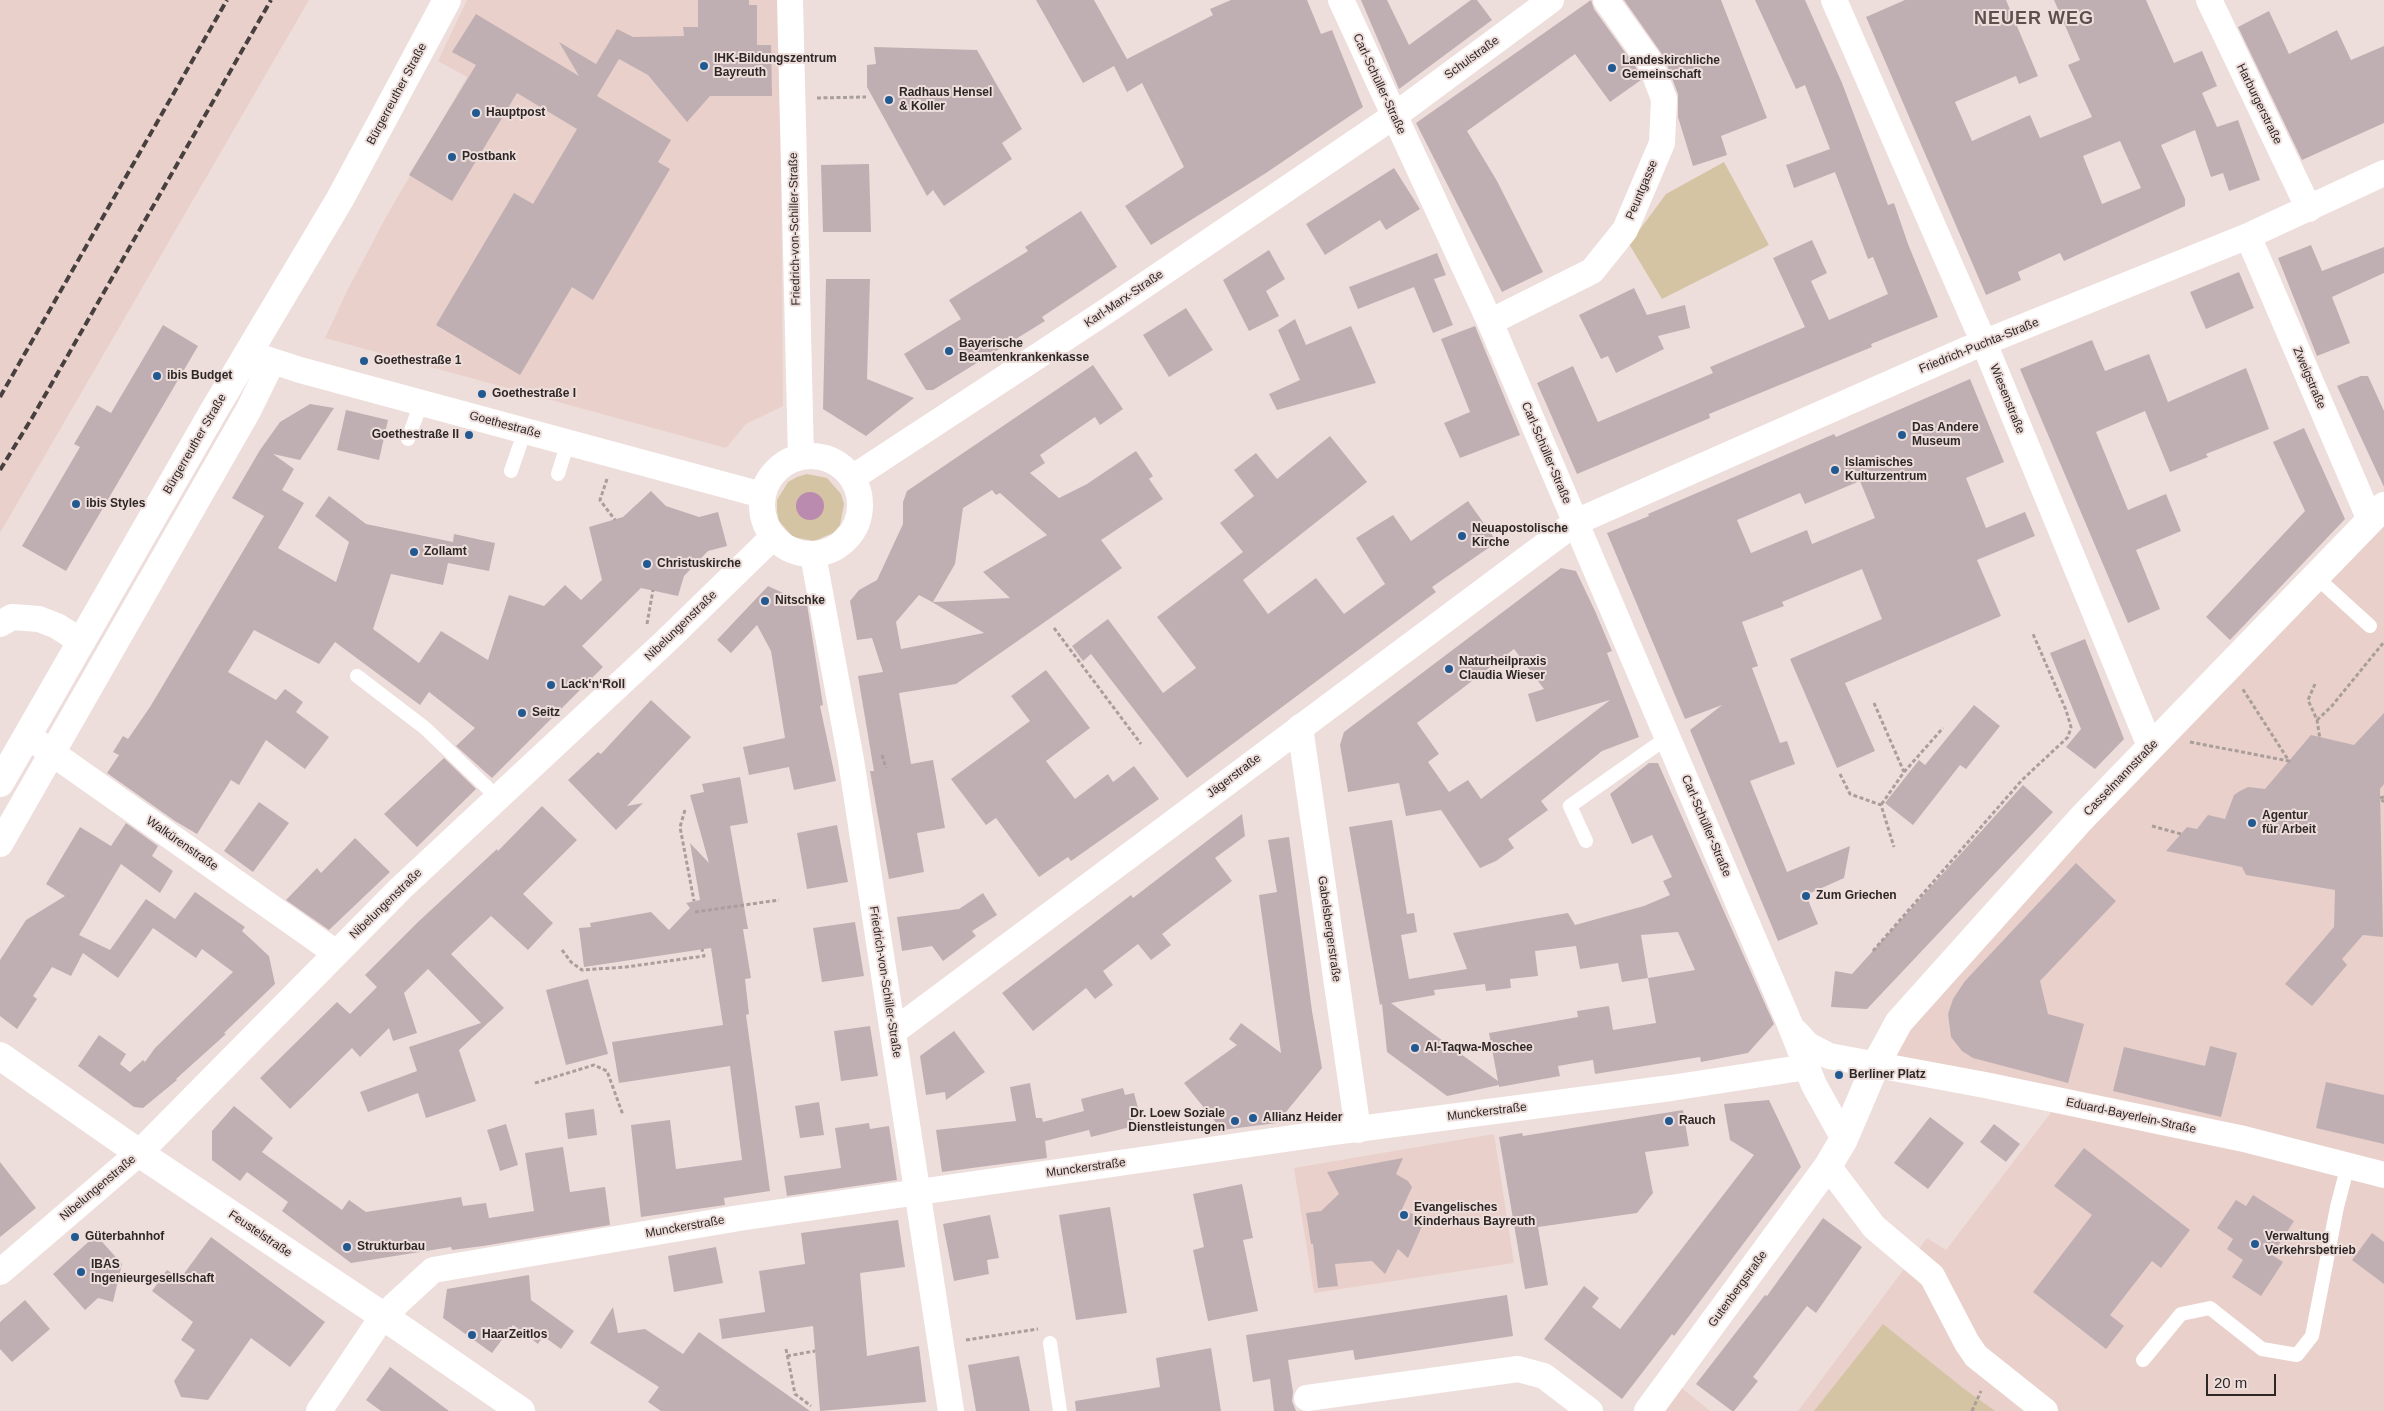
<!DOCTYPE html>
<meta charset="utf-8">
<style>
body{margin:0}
#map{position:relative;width:2384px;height:1411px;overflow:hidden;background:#eededb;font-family:Arial,sans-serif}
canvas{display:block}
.scale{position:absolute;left:2206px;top:1374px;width:70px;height:22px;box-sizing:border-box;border:2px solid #2d2726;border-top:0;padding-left:6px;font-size:15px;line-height:18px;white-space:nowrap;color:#2d2726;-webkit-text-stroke:4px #eededb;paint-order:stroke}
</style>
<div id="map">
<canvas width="2384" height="1411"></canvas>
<div class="scale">20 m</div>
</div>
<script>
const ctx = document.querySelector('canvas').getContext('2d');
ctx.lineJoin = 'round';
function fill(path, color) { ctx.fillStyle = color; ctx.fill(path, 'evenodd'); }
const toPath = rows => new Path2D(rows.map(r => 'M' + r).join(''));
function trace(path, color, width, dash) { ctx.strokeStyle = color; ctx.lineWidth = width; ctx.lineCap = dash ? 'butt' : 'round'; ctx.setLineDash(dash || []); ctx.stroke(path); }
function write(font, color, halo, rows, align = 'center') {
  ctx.font = font + ' Arial,sans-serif'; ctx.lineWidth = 4; ctx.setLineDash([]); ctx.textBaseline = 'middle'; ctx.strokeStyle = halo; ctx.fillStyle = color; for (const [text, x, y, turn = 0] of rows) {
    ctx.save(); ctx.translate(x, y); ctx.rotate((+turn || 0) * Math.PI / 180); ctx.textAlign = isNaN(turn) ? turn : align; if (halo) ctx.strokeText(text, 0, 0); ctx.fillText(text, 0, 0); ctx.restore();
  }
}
const built = toPath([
 [0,0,309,0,0,533],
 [467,0,780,0,783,406,746,424,726,448,325,338,347,291,386,217,467,77,438,61],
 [2384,506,2384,1411,1798,1411,1927,1238,1946,1250,2062,1098,1879,1063,1891,1036],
 [1494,1134,1514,1263,1314,1293,1294,1168],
 [1673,1381,1710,1411,1650,1411]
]);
const green = toPath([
 [1724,162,1769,245,1662,299,1629,244,1666,194],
 [807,474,827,478,841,494,844,504,840,525,833,533,814,541,793,537,779,521,777,511,777,500,788,482,797,477],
 [1883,1324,1963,1388,1995,1411,1814,1411]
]);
const water = toPath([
 '796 506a14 14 0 1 1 28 0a14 14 0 1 1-28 0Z'
]);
const building = toPath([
 [698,0,749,0,749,5,757,5,757,45,771,45,772,96,710,96,687,122,648,75,619,59,597,96,671,140,658,162,670,169,593,300,572,287,520,375,436,325,514,193,533,204,577,129,517,93,452,201,409,175,476,65,452,52,476,14,579,76,559,42,596,64,617,29,633,37,684,36,683,27,698,27],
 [1036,0,1094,0,1127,59,1213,15,1210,9,1231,0,1307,0,1321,34,1332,30,1363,107,1266,173,1151,245,1125,206,1184,167,1142,83,1127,92,1114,66,1083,83],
 [1361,0,1387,0,1409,45,1471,0,1477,0,1492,20,1399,89],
 [1591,0,1594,9,1637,69,1641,80,1610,102,1575,54,1467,131,1497,181,1543,272,1502,292,1416,123],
 [1624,0,1721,0,1767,118,1721,136,1727,155,1693,166,1678,117,1678,94,1664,57],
 [1755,0,1805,0,1842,83,1888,205,1894,203,1908,244,1938,317,1871,344,1872,347,1709,414,1710,418,1577,474,1537,383,1573,366,1598,422,1713,373,1710,367,1805,327,1773,258,1812,240,1827,273,1811,281,1829,320,1888,294,1873,257,1868,259,1835,172,1794,188,1786,165,1830,149,1805,85,1796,89],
 [1905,0,2006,0,2038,76,2019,84,2016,76,1955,102,1972,141,2030,115,2040,138,2092,117,2068,65,2080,60,2054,0,2146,0,2174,63,2202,51,2217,86,2202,93,2217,127,2238,120,2260,180,2229,191,2223,173,2211,177,2195,130,2161,145,2185,199,2185,206,2064,261,2060,253,2018,272,2021,280,1986,295,1866,17],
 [2120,141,2141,188,2102,204,2083,156],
 [2269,11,2289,54,2337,30,2351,60,2384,46,2384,123,2302,160,2238,27],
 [874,47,977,50,1022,129,1002,143,1012,159,944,206,933,190,927,196,867,87,867,65,876,64],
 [869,164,871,232,823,232,821,165],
 [1394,168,1420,209,1386,230,1380,220,1325,255,1306,224],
 [1081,211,1117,267,1042,317,1045,321,933,390,926,390,904,354,961,319,949,300,1028,251,1025,247],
 [2311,245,2322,271,2384,247,2384,273,2332,297,2350,343,2317,356,2278,258],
 [1269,250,1285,279,1266,291,1279,316,1249,331,1223,280],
 [1437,253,1446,275,1434,279,1453,325,1433,333,1414,287,1358,309,1349,287],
 [2239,272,2254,308,2206,329,2190,292],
 [826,279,870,279,867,379,914,398,866,436,823,409],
 [1634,288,1647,315,1685,305,1690,328,1658,336,1664,349,1616,373,1608,356,1601,359,1579,315],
 [1186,308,1213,350,1169,377,1143,335],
 [1295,319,1306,345,1351,326,1376,383,1277,410,1269,394,1300,380,1278,330],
 [163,325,198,346,66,571,22,546,80,447,74,444,97,405,111,413],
 [1475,326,1520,435,1460,458,1444,423,1470,412,1441,339],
 [2092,340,2105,371,2149,354,2168,402,2246,368,2269,429,2206,454,2208,457,2170,472,2145,411,2096,432,2128,510,2166,494,2181,531,2136,550,2160,609,2128,623,2020,369],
 [1093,365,1123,409,1100,425,1095,417,1040,455,1045,463,1030,473,1059,498,1087,484,1136,451,1153,476,1149,479,1163,499,1101,540,1122,568,956,684,899,693,911,764,933,760,945,828,917,833,924,872,889,879,870,771,874,771,858,676,883,672,872,638,857,640,850,601,859,590,877,580,903,524,903,502,907,491],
 [992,490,996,495,1000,493,1047,535,983,572,1010,598,933,602,955,564,963,508],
 [919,595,932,602,984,633,901,649,896,622],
 [2361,376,2368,376,2384,411,2384,487,2337,386],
 [1970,379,2004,462,1966,478,1986,528,2025,512,2035,536,1977,560,2001,616,1845,683,1875,751,1837,768,1790,659,1882,619,1862,569,1782,602,1784,606,1742,622,1758,666,1752,668,1780,743,1787,741,1795,764,1750,781,1787,872,1850,846,1844,878,1806,895,1818,924,1778,941,1690,730,1722,705,1685,719,1607,533,1649,516,1648,514,1834,434,1836,437],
 [1860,481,1875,518,1812,544,1807,530,1751,553,1737,520,1800,493,1805,504],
 [310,404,334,408,300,460,273,454,294,469,282,490,304,503,278,548,336,582,349,542,315,516,329,496,366,524,453,542,454,534,495,543,489,571,448,563,443,585,391,574,373,629,419,663,441,631,488,660,509,595,544,606,565,585,581,600,602,580,589,527,623,517,651,491,666,506,699,517,718,512,727,546,708,551,684,576,678,596,641,588,582,646,603,667,492,778,456,746,475,728,429,692,420,705,335,642,319,664,254,630,228,672,276,700,285,689,303,702,296,712,329,737,305,769,266,740,239,785,231,780,197,834,175,821,107,773,119,755,113,752,123,736,128,739,150,707,264,516,232,498,260,450,280,422],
 [346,410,388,420,379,460,337,450],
 [2304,428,2345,519,2230,640,2206,617,2305,511,2273,442],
 [1330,436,1367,482,1243,580,1268,614,1316,578,1344,614,1385,584,1356,538,1393,515,1411,541,1468,501,1497,542,1432,587,1436,592,1187,778,1091,654,1083,661,1072,646,1108,619,1163,693,1196,668,1157,617,1243,552,1220,523,1254,496,1234,470,1256,453,1277,479],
 [1561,568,1576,571,1595,611,1612,651,1607,653,1639,737,1602,751,1541,801,1548,810,1508,839,1514,848,1496,861,1480,868,1441,810,1406,816,1399,783,1348,792,1340,745,1344,732],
 [1514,649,1544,689,1528,694,1536,722,1610,700,1481,799,1468,780,1449,792,1428,762,1439,754,1417,723],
 [768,586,807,604,823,705,820,706,836,781,794,790,789,767,749,775,743,747,785,738,771,651,757,625,731,653,717,640],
 [2085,639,2124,739,2095,769,2066,747,2081,729,2050,653],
 [1046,670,1090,728,1046,761,1075,799,1108,774,1113,782,1134,766,1159,799,1071,861,1068,857,1039,877,996,818,986,825,951,779,1030,721,1011,696],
 [651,700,691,737,627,806,643,803,616,830,568,780,598,752,601,754],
 [1974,705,2000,726,1966,769,1960,765,1913,825,1885,803,1919,760,1925,765],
 [2384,713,2384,784,2380,789,2383,937,2363,935,2342,959,2347,965,2312,1006,2285,984,2334,927,2335,890,2246,875,2242,867,2166,851,2187,827,2197,829,2208,815,2225,819,2234,795,2240,791,2248,787,2265,789,2311,735,2354,745],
 [444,758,476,789,417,847,384,814],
 [1649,763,1658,763,1774,1024,1748,1053,1701,1062,1700,1057,1595,1074,1593,1060,1558,1066,1560,1076,1499,1087,1499,1085,1447,1096,1387,1052,1382,1004,1380,1005,1349,827,1392,820,1407,914,1414,913,1417,932,1401,935,1409,979,1467,969,1453,933,1568,913,1575,925,1644,906,1670,895,1663,881,1672,877,1652,835,1632,844,1610,794],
 [1678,932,1695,970,1648,978,1641,935],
 [1576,946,1580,969,1618,963,1622,982,1648,978,1656,1023,1613,1030,1609,1006,1577,1011,1578,1017,1489,1033,1498,1081,1391,1003,1435,995,1434,990,1485,984,1486,991,1511,988,1510,979,1538,976,1535,951],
 [740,777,748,823,730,826,748,929,743,929,751,978,745,979,749,1014,746,1015,770,1191,724,1198,725,1205,641,1217,631,1125,670,1120,676,1169,742,1160,730,1066,619,1083,612,1042,723,1025,711,948,584,967,579,928,591,927,590,923,651,912,669,930,690,908,686,903,700,900,690,843,709,863,690,795,704,792,702,784],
 [2023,785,2053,812,1867,1009,1831,1007,1835,971,1852,974],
 [259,802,289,823,253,872,224,851],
 [542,806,577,840,523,894,553,923,528,950,491,916,451,954,504,1008,459,1050,476,1101,426,1118,418,1093,368,1112,360,1092,417,1071,409,1047,481,1023,428,969,404,993,417,1033,393,1041,389,1028,360,1057,352,1048,290,1109,260,1078,337,1002,350,1014,377,987,365,975,418,922,497,849,498,851],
 [1242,814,1245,836,1215,858,1232,881,1162,934,1171,945,1151,960,1138,944,1103,971,1113,985,1095,999,1086,988,1033,1031,1002,993,1131,895,1133,898],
 [126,823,158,846,152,856,173,871,160,893,121,864,79,935,110,950,146,899,175,919,195,892,245,927,242,931,269,956,275,984,224,1033,226,1034,176,1079,177,1080,143,1108,134,1107,78,1066,99,1035,126,1054,120,1064,130,1072,143,1060,145,1062,155,1048,233,972,202,949,196,958,153,928,118,978,83,953,71,976,52,967,33,996,37,999,17,1029,0,1016,0,960,26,920,65,896,46,884,80,827,111,846],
 [837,825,848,882,807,889,797,833],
 [1289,837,1312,1011,1322,1068,1277,1123,1222,1130,1184,1083,1237,1045,1229,1039,1241,1023,1281,1053,1259,895,1277,892,1268,840],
 [355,838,390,872,329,930,286,900,317,868,321,873],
 [2076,863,2116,901,2040,981,2048,1014,2084,1024,2068,1083,1973,1058,1962,1051,1951,1037,1948,1014,1953,999,1965,981],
 [983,893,997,915,972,931,976,936,943,961,932,946,902,951,897,917,959,909],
 [855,922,864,976,822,982,813,928],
 [588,979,608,1054,566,1065,546,990],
 [870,1026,878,1076,841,1081,834,1031],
 [954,1031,985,1072,946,1100,945,1092,926,1095,920,1056],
 [2210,1046,2237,1053,2221,1117,2113,1091,2124,1047,2205,1066],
 [2326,1082,2384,1095,2384,1144,2316,1128],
 [1030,1083,1036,1118,1042,1118,1043,1122,1084,1111,1081,1099,1123,1088,1125,1095,1134,1093,1140,1115,1132,1116,1134,1126,1091,1137,1089,1130,1045,1141,1047,1158,942,1172,936,1130,1016,1121,1010,1087],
 [1769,1100,1801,1167,1674,1336,1672,1334,1622,1399,1544,1339,1584,1286,1599,1298,1592,1307,1620,1329,1754,1155,1730,1140,1724,1104],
 [819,1102,824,1135,800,1138,795,1106],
 [234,1106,273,1138,262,1152,342,1210,349,1200,366,1212,461,1197,463,1206,486,1203,489,1218,534,1211,525,1153,563,1147,570,1192,605,1187,610,1225,483,1246,452,1250,451,1247,351,1263,282,1211,288,1202,247,1172,240,1181,212,1160,212,1131],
 [594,1109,597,1135,568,1139,565,1113],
 [1683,1110,1689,1146,1645,1152,1653,1193,1637,1213,1538,1227,1548,1285,1525,1289,1499,1137,1522,1133,1523,1136],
 [1930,1117,1964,1143,1928,1189,1894,1163],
 [869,1123,870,1129,889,1126,897,1180,787,1196,784,1176,841,1168,835,1128],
 [506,1124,518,1165,500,1171,487,1130],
 [1994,1124,2020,1144,2006,1162,1980,1142],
 [2084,1148,2190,1230,2161,1268,2152,1261,2110,1315,2124,1326,2106,1349,2033,1292,2092,1215,2054,1186],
 [1403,1158,1396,1174,1408,1181,1412,1187,1402,1209,1419,1217,1422,1226,1408,1258,1398,1249,1385,1274,1372,1261,1335,1264,1338,1286,1318,1288,1313,1244,1311,1244,1306,1213,1321,1211,1339,1194,1327,1172],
 [0,1162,36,1208,0,1237],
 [1242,1184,1253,1238,1243,1240,1258,1311,1208,1321,1193,1250,1204,1247,1193,1194],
 [2253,1195,2294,1221,2272,1255,2283,1262,2261,1296,2232,1277,2243,1260,2227,1249,2233,1239,2217,1228,2236,1200,2246,1206],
 [1110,1207,1127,1313,1076,1320,1059,1215],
 [990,1215,999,1258,987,1260,989,1274,954,1281,943,1224],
 [1823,1218,1862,1247,1816,1313,1807,1306,1753,1377,1758,1381,1734,1411,1732,1411,1696,1384,1765,1295,1767,1296],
 [898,1220,905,1267,860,1273,867,1356,919,1346,926,1402,820,1411,813,1326,722,1339,719,1319,765,1312,759,1271,805,1264,801,1233],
 [2372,1233,2384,1242,2384,1284,2352,1260],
 [96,1235,122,1264,113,1302,98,1298,85,1310,53,1274],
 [211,1237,325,1322,290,1367,251,1338,208,1400,181,1397,174,1381,195,1350,181,1340,193,1322,152,1291,167,1270,180,1279],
 [716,1247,723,1283,674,1292,668,1256],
 [529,1275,531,1300,574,1331,561,1349,543,1336,538,1344,513,1325,492,1353,443,1318,447,1289],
 [1507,1295,1513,1336,1355,1360,1353,1350,1288,1360,1293,1392,1292,1401,1296,1411,1274,1411,1270,1379,1253,1382,1246,1335],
 [25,1300,50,1329,12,1362,0,1349,0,1322],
 [613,1307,618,1333,645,1329,683,1354,699,1332,810,1411,661,1411,648,1402,659,1387,590,1343],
 [1211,1348,1221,1411,1076,1411,1075,1401,1160,1387,1156,1358],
 [1019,1356,1030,1411,976,1411,968,1365],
 [390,1367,449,1411,381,1411,366,1400]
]);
const path = toPath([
 [817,98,866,97],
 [607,479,600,500,615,520],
 [647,624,653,590],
 [1054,628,1141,744],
 [2315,684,2308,700,2317,720,2320,739],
 [1874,703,1904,772,1881,805],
 [2317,720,2331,707,2384,642],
 [2190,742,2289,761,2242,688],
 [882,755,886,768],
 [1904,772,1943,728],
 [1840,774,1850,794,1881,805,1894,847],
 [2384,797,2380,798,2384,802],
 [685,810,680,827,694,901],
 [2152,826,2181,834],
 [695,912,779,900],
 [562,950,571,962,582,970,626,967,704,956,702,949],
 [1873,951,2022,780,2068,737,2071,727,2066,710,2033,634],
 [535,1083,594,1065,607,1071,623,1115],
 [966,1340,1038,1329],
 [786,1349,795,1394,811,1406],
 [787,1356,815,1351],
 [1972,1411,1981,1391]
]);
const lane = toPath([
 [408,439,421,403],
 [511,471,525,430],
 [558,474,568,442],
 [2315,576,2370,626],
 [357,676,425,728,498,798],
 [1586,841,1570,806,1668,737],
 [1050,1343,1060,1411],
 [2143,1360,2181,1314,2210,1308,2262,1349,2297,1355,2312,1336,2337,1207,2348,1165]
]);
const street = toPath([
 [790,0,801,457],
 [1341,0,1490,322,1789,1022,1814,1085,1844,1139],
 [1834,0,1984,343,2150,746],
 [2209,0,2309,209],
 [2248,236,2370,520],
 [1490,322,1592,271,1625,230,1662,143,1664,99,1650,62,1606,0],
 [257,356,300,370,762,495],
 '762 505a49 49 0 1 1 98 0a49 49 0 1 1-98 0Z',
 [852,478,1105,312,1394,116,1551,0],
 [813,555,851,760,951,1411],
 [0,624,12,617,39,619,57,626,82,642],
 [1300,727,1358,1130],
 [38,743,336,953],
 [0,844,248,411,272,362],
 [1795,1031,1808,1045,1829,1056,1985,1085,2244,1139,2384,1175],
 [893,1032,1576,522,1968,349,2248,236,2384,173],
 [1828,1166,1874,1227,1932,1276,1967,1343,1976,1356,2045,1411],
 [0,1272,139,1153,401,888,665,642,773,537],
 [1307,1398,1518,1369,1544,1376,1590,1411],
 [319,1411,383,1316,433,1270,739,1218,1327,1133,1671,1088,1807,1067]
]);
const secondary = toPath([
 [0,783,213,412,340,199,447,0],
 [0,1056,139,1153,383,1316,521,1411],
 [1648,1411,1828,1166,1844,1139,1876,1064,1899,1022,2081,819,2384,506]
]);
const rail = toPath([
 [0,397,227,0],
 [0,470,32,418,271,0]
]);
const markers = [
 [704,66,5,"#225991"],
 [1612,68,5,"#225991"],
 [889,100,5,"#225991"],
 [476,113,5,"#225991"],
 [452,157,5,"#225991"],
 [949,351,5,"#225991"],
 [364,361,5,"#225991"],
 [157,376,5,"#225991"],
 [482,394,5,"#225991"],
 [469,435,5,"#225991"],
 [1902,435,5,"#225991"],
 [1835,470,5,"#225991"],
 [76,504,5,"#225991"],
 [1462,536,5,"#225991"],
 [414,552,5,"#225991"],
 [647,564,5,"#225991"],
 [765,601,5,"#225991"],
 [1449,669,5,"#225991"],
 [551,685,5,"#225991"],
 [522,713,5,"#225991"],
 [2252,823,5,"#225991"],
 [1806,896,5,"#225991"],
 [1415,1048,5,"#225991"],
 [1839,1075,5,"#225991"],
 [1253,1118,5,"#225991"],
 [1235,1121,5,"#225991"],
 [1669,1121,5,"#225991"],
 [1404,1215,5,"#225991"],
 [75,1237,5,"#225991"],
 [2255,1244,5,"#225991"],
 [347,1247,5,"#225991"],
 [81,1272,5,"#225991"],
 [472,1335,5,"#225991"]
];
const streetNames = [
 ["Schulstraße",1472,58,-36],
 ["Carl-Schüller-Straße",1379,84,65],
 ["Bürgerreuther Straße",397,94,-62],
 ["Harburgerstraße",2259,104,64],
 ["Peuntgasse",1642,190,-67],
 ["Friedrich-von-Schiller-Straße",795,229,-91],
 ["Karl-Marx-Straße",1124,299,-34],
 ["Friedrich-Puchta-Straße",1979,346,-22],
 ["Zweigstraße",2309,378,67],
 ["Wiesenstraße",2007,399,68],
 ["Goethestraße",505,425,15],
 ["Bürgerreuther Straße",195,444,-60],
 ["Carl-Schüller-Straße",1546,453,67],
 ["Nibelungenstraße",681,626,-44],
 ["Jägerstraße",1234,776,-37],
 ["Casselmannstraße",2121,778,-46],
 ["Carl-Schüller-Straße",1706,826,67],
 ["Walkürenstraße",182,844,35],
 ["Nibelungenstraße",386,904,-44],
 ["Gabelsbergerstraße",1329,929,82],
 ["Friedrich-von-Schiller-Straße",885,982,81],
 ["Munckerstraße",1487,1112,-7],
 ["Eduard-Bayerlein-Straße",2131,1116,12],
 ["Munckerstraße",1086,1168,-8],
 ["Nibelungenstraße",98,1188,-40],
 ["Munckerstraße",685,1227,-10],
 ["Feustelstraße",260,1234,34],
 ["Gutenbergstraße",1738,1289,-54]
];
const poiNames = [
 ["IHK-Bildungszentrum",714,59],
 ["Bayreuth",714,73],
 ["Landeskirchliche",1622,61],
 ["Gemeinschaft",1622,75],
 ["Radhaus Hensel",899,93],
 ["& Koller",899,107],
 ["Hauptpost",486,113],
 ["Postbank",462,157],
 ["Bayerische",959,344],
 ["Beamtenkrankenkasse",959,358],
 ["Goethestraße 1",374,361],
 ["ibis Budget",167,376],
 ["Goethestraße I",492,394],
 ["Das Andere",1912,428],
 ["Museum",1912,442],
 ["Goethestraße II",459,435,"right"],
 ["Islamisches",1845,463],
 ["Kulturzentrum",1845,477],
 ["ibis Styles",86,504],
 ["Neuapostolische",1472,529],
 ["Kirche",1472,543],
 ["Zollamt",424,552],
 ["Christuskirche",657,564],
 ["Nitschke",775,601],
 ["Naturheilpraxis",1459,662],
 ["Claudia Wieser",1459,676],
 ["Lack‘n‘Roll",561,685],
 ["Seitz",532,713],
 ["Agentur",2262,816],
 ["für Arbeit",2262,830],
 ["Zum Griechen",1816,896],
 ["Al-Taqwa-Moschee",1425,1048],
 ["Berliner Platz",1849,1075],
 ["Dr. Loew Soziale",1225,1114,"right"],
 ["Dienstleistungen",1225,1128,"right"],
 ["Allianz Heider",1263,1118],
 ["Rauch",1679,1121],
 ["Evangelisches",1414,1208],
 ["Kinderhaus Bayreuth",1414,1222],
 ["Güterbahnhof",85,1237],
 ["Verwaltung",2265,1237],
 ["Verkehrsbetrieb",2265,1251],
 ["Strukturbau",357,1247],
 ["IBAS",91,1265],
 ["Ingenieurgesellschaft",91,1279],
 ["HaarZeitlos",482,1335]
];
const districtNames = [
 ["NEUER WEG",2034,19]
];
fill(built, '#e9d0cb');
fill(green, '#d4c4a4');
fill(water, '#ba8baf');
fill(building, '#bfafb3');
trace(path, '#aa9e9b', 3, [4, 2.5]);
trace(lane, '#fff', 14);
trace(street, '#fff', 26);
trace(secondary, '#fff', 28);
trace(rail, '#47403f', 4, [8, 4]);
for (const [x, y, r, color] of markers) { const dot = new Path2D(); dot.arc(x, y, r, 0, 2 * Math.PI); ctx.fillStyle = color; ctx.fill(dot); trace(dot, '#eededb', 2); }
write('12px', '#2d2726', '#eededb', streetNames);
write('bold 12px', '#2d2726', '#eededb', poiNames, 'left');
ctx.letterSpacing = '1px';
write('bold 18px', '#5d4f4d', '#eededb', districtNames);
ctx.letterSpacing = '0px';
</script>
